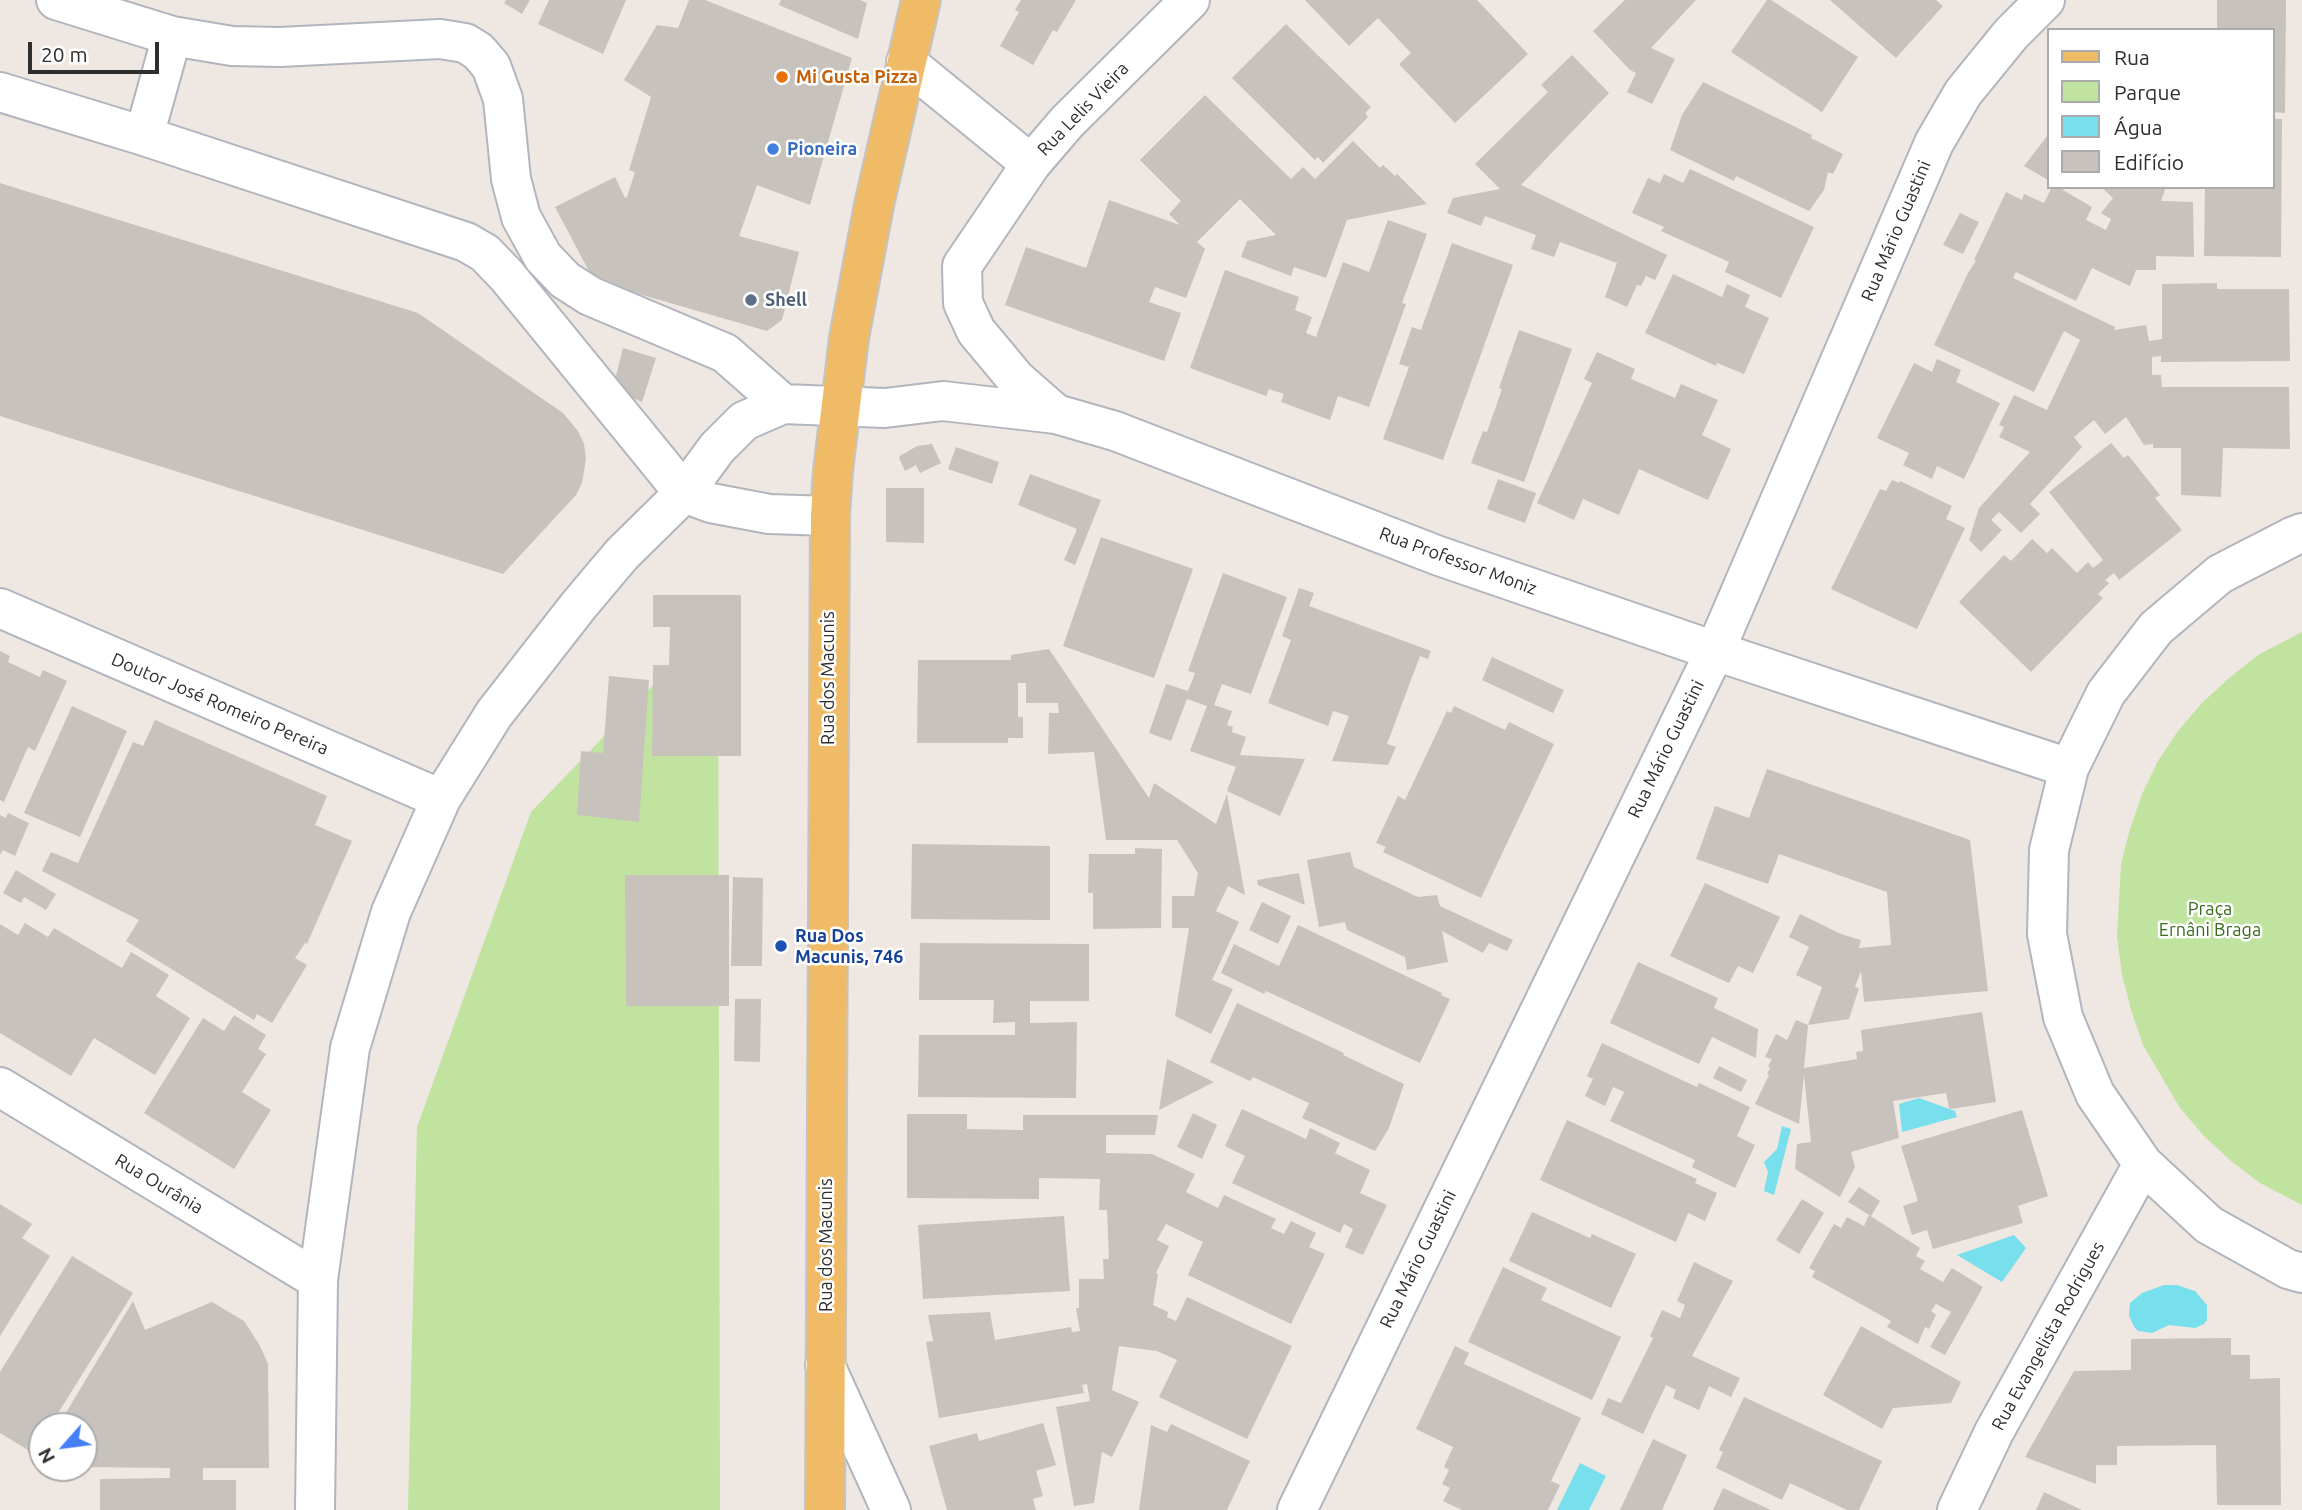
<!DOCTYPE html>
<meta charset="utf-8">
<style>
body{margin:0}
#map{position:relative;width:2302px;height:1510px;overflow:hidden;background:#efe7e1;font-family:Ubuntu,sans-serif}
canvas{display:block}
.legend{position:absolute;left:2047px;top:28px;width:228px;height:161px;box-sizing:border-box;background:#fff;border:2px solid #ababab;margin:0;padding:9px 12px;list-style:none;font-size:21px;color:#2e2e2e}
.legend li{display:flex;align-items:center;gap:14px;height:35px}
.legend b{width:35px;border:2px solid #ababab}
.north{position:absolute;left:28px;top:1412px;width:70px;height:70px;box-sizing:border-box;background:#fff;border:2px solid #ababab;border-radius:50%;rotate:242deg;font-size:19px;font-weight:700;line-height:28px;text-align:center;color:#2e2e2e}
.north::after{content:'';display:block;margin:auto;width:24px;height:32px;background:#4680f7;clip-path:polygon(50% 0,100% 100%,50% 72%,0 100%)}
.scale{position:absolute;left:28px;top:42px;width:131px;height:32px;box-sizing:border-box;border:4px solid #2e2e2e;border-top:0;padding-left:9px;font-size:21px;line-height:24px;white-space:nowrap;color:#2e2e2e;-webkit-text-stroke:5px #fff;paint-order:stroke}
</style>
<div id="map">
<canvas width="2302" height="1510"></canvas>
<ul class="legend">
<li><b style="height:9px;background:#efbb66"></b>Rua</li>
<li><b style="height:19px;background:#c0e39f"></b>Parque</li>
<li><b style="height:19px;background:#78dfed"></b>Água</li>
<li><b style="height:19px;background:#c8c2bc"></b>Edifício</li>
</ul>
<div class="north">N</div>
<div class="scale">20 m</div>
</div>
<script>
const ctx = document.querySelector('canvas').getContext('2d');
ctx.lineJoin = 'round';
function fill(path, color) { ctx.fillStyle = color; ctx.fill(path, 'evenodd'); }
const toPath = rows => new Path2D(rows.map(r => 'M' + r).join(''));
function trace(path, color, width, dash) { ctx.strokeStyle = color; ctx.lineWidth = width; ctx.lineCap = dash ? 'butt' : 'round'; ctx.setLineDash(dash || []); ctx.stroke(path); }
function write(font, color, halo, rows, align = 'center') {
  ctx.font = font + ' Ubuntu,sans-serif'; ctx.lineWidth = 5; ctx.setLineDash([]); ctx.textBaseline = 'middle'; ctx.strokeStyle = halo; ctx.fillStyle = color; for (const [text, x, y, turn = 0] of rows) {
    ctx.save(); ctx.translate(x, y); ctx.rotate((+turn || 0) * Math.PI / 180); ctx.textAlign = isNaN(turn) ? turn : align; if (halo) ctx.strokeText(text, 0, 0); ctx.fillText(text, 0, 0); ctx.restore();
  }
}
const green = toPath([
 [718,618,720,1510,408,1510,417,1127,531,812],
 [2302,632,2302,1205,2260,1183,2231,1161,2204,1136,2180,1108,2143,1045,2131,1010,2122,974,2117,937,2121,864,2130,829,2142,794,2158,761,2178,731,2202,703,2229,678,2258,655]
]);
const water = toPath([
 [1919,1098,1955,1111,1957,1117,1902,1132,1899,1104],
 [1782,1126,1791,1129,1774,1195,1764,1191,1768,1172,1764,1162,1777,1149],
 [2014,1235,2026,1248,2002,1282,1957,1255],
 [2164,1285,2177,1285,2195,1291,2207,1305,2207,1320,2204,1324,2195,1328,2169,1325,2152,1333,2138,1331,2134,1327,2129,1315,2130,1303,2142,1293],
 [1580,1463,1606,1476,1589,1510,1557,1510]
]);
const building = toPath([
 [506,0,530,0,522,14,504,3],
 [549,0,626,0,603,54,538,24],
 [689,0,705,0,852,58,810,205,757,185,739,236,799,252,782,320,767,331,639,294,591,275,555,207,615,177,625,198,627,197,635,172,629,170,651,97,624,80,657,25,678,28],
 [781,0,860,0,867,3,858,39,779,5],
 [1021,0,1076,0,1057,32,1053,30,1033,65,1000,46,1019,12,1015,10],
 [1305,0,1477,0,1528,54,1455,123,1399,64,1411,53,1378,18,1349,46],
 [1625,0,1696,0,1651,48,1675,59,1652,104,1627,92,1636,73,1630,70,1593,31],
 [1767,0,1771,0,1858,57,1822,112,1731,52],
 [1830,0,1936,0,1943,6,1896,58],
 [2217,0,2286,0,2285,113,2272,112,2272,30,2217,30],
 [1286,24,1371,107,1365,113,1368,117,1323,163,1318,157,1315,160,1232,78],
 [1572,55,1609,93,1521,185,1667,255,1655,280,1646,276,1641,286,1637,285,1627,307,1605,297,1617,263,1560,242,1554,257,1531,249,1536,235,1485,216,1481,226,1447,213,1453,198,1500,189,1475,164,1548,92,1541,85],
 [1703,82,1812,135,1811,138,1843,154,1833,174,1828,172,1824,190,1809,211,1736,176,1734,181,1670,150,1682,115],
 [1205,95,1291,179,1303,167,1315,179,1353,141,1380,168,1383,165,1395,176,1397,174,1427,204,1347,220,1326,278,1294,267,1291,276,1241,257,1247,241,1276,235,1240,199,1197,242,1205,249,1186,298,1155,287,1149,302,1181,313,1164,361,1005,305,1026,247,1086,268,1109,200,1180,225,1169,214,1181,201,1140,160],
 [2272,119,2282,119,2281,257,2204,256,2205,187,2272,187],
 [2048,135,2048,180,2024,166],
 [1690,169,1814,227,1781,298,1725,272,1729,262,1661,231,1664,227,1632,213,1648,178,1660,183,1664,174,1683,183],
 [0,183,418,313,563,413,578,431,584,444,586,459,582,483,576,495,503,574,0,416],
 [2052,187,2065,187,2063,190,2092,207,2086,220,2106,230,2111,219,2101,213,2113,198,2101,187,2166,187,2161,201,2193,202,2194,257,2156,256,2156,270,2136,270,2130,286,2092,268,2076,301,2016,272,2013,278,2115,327,2114,330,2146,325,2149,341,2162,339,2162,284,2217,283,2217,289,2289,289,2290,361,2161,362,2161,356,2152,357,2152,375,2161,375,2162,387,2289,387,2290,449,2223,448,2221,497,2181,495,2181,448,2153,448,2153,444,2144,445,2126,417,2105,434,2094,420,2074,437,2082,447,2030,504,2040,514,2021,533,1999,512,1991,520,2002,530,1981,552,1969,540,1979,508,2030,452,1999,437,2004,427,1999,425,2014,395,2047,410,2080,340,2064,331,2034,392,1934,345,1968,273,1976,261,1974,260,2006,192,2022,200,2024,194,2044,203],
 [1960,213,1979,222,1963,254,1943,245],
 [1388,220,1427,234,1402,303,1406,304,1369,407,1338,396,1330,420,1281,402,1284,394,1269,389,1266,396,1190,368,1225,270,1299,297,1295,310,1312,317,1306,333,1316,337,1343,262,1369,272],
 [1452,243,1513,265,1443,460,1383,439,1409,367,1399,364,1412,327,1421,330],
 [1673,274,1722,297,1727,284,1750,295,1745,307,1769,318,1744,374,1717,363,1716,366,1645,333],
 [1519,330,1572,349,1524,482,1471,463,1483,431,1487,432,1502,389,1499,388],
 [623,348,656,358,642,402,633,398,614,384],
 [1597,352,1635,369,1631,379,1675,398,1681,384,1718,400,1702,435,1731,449,1708,500,1639,469,1619,515,1583,499,1574,520,1537,503,1592,383,1584,379],
 [1937,359,1961,370,1956,382,2000,403,1964,479,1937,466,1932,479,1903,465,1909,453,1877,438,1914,363,1932,372],
 [2111,443,2124,458,2128,455,2160,495,2155,498,2182,530,2119,580,2114,573,2105,580,2109,583,2098,594,2103,598,2031,672,1959,602,2004,555,2011,561,2032,539,2047,553,2052,548,2077,573,2088,562,2093,568,2103,560,2049,492],
 [932,444,941,463,920,473,916,465,905,471,899,458,900,456,917,446],
 [956,447,999,462,992,484,948,469],
 [1030,474,1101,500,1075,565,1064,560,1077,529,1018,505],
 [1498,479,1536,493,1525,523,1487,509],
 [1892,480,1899,483,1900,481,1952,506,1946,519,1965,528,1917,629,1831,589,1880,489,1886,491],
 [886,488,924,488,924,543,886,542],
 [1101,537,1193,569,1154,678,1063,646],
 [1223,573,1287,597,1251,694,1222,684,1214,705,1232,711,1227,725,1233,727,1232,732,1246,737,1240,755,1305,759,1280,816,1227,791,1236,767,1190,751,1207,706,1187,699,1171,741,1149,733,1166,684,1188,691,1195,673,1188,671],
 [1299,588,1314,593,1309,606,1431,651,1428,659,1420,656,1387,744,1396,747,1388,765,1332,761,1349,716,1333,711,1328,726,1268,703,1291,640,1282,636],
 [653,595,741,595,741,756,652,756,653,665,669,665,670,627,653,627],
 [1049,649,1149,798,1154,783,1216,824,1227,794,1245,895,1228,886,1216,911,1239,922,1212,980,1233,989,1211,1034,1175,1016,1189,928,1172,928,1172,896,1194,896,1198,873,1177,840,1106,840,1094,752,1048,754,1049,713,1059,713,1058,703,1026,703,1026,683,1018,683,1018,717,1023,717,1023,738,1008,738,1008,743,917,743,918,660,1011,660,1011,655],
 [0,651,10,656,8,662,40,677,43,670,67,681,35,751,28,747,4,802,0,800],
 [1492,657,1564,690,1553,713,1482,680],
 [609,676,649,680,639,822,577,815,581,751,603,753],
 [72,706,127,731,80,837,24,813],
 [1454,706,1505,730,1509,722,1554,744,1481,898,1383,852,1386,847,1376,843,1398,796,1405,800,1447,711,1451,713],
 [155,720,327,796,315,825,352,841,307,944,305,943,295,958,307,965,272,1023,257,1014,254,1020,126,941,139,920,42,871,51,852,78,863,133,742,143,746],
 [1767,769,1970,840,1988,991,1864,1002,1861,971,1855,987,1859,988,1849,1019,1808,1025,1822,987,1796,975,1809,947,1789,937,1800,914,1841,934,1861,940,1859,948,1891,945,1887,892,1779,854,1768,884,1696,859,1715,806,1749,818],
 [8,813,29,823,15,856,3,850,0,855,0,815,6,818],
 [912,844,1050,846,1050,920,911,919],
 [1135,848,1162,849,1161,928,1093,929,1093,893,1088,893,1089,854,1135,854],
 [1350,852,1354,867,1418,897,1437,895,1440,906,1513,940,1507,951,1489,943,1483,953,1442,931,1448,962,1407,970,1405,957,1347,930,1345,922,1319,927,1307,860],
 [16,870,56,894,46,910,24,897,21,903,3,893],
 [1299,873,1305,905,1258,885,1257,880],
 [625,875,729,875,729,1006,626,1006],
 [733,877,763,878,762,966,731,966],
 [1705,883,1780,917,1753,973,1738,966,1729,983,1670,956],
 [1262,902,1291,916,1278,944,1249,930],
 [25,923,48,937,54,928,122,968,131,952,169,975,156,996,190,1018,155,1075,94,1038,71,1076,0,1033,0,924,18,935],
 [1298,925,1442,993,1441,995,1450,999,1420,1063,1266,991,1264,994,1221,973,1234,944,1279,966],
 [920,943,1089,944,1089,1001,1030,1001,1030,1023,1077,1022,1076,1098,918,1097,919,1035,1015,1035,1015,1022,993,1023,994,1000,919,1000],
 [1638,962,1718,998,1714,1008,1758,1029,1756,1058,1712,1037,1699,1064,1610,1023],
 [735,999,761,999,760,1062,734,1061],
 [1237,1003,1344,1053,1343,1055,1404,1084,1389,1128,1375,1151,1302,1118,1309,1103,1253,1077,1250,1081,1210,1062],
 [1982,1012,1996,1102,1951,1109,1949,1108,1946,1093,1893,1101,1899,1138,1851,1152,1855,1167,1840,1197,1795,1169,1797,1144,1811,1142,1804,1075,1799,1124,1755,1104,1769,1075,1767,1074,1770,1068,1768,1066,1772,1059,1765,1057,1776,1034,1787,1040,1796,1020,1808,1025,1804,1068,1857,1059,1856,1052,1863,1051,1861,1030],
 [234,1015,266,1035,258,1049,266,1054,242,1092,271,1110,234,1169,144,1113,203,1018,224,1031],
 [1602,1043,1697,1087,1699,1083,1750,1107,1737,1136,1755,1145,1735,1188,1692,1167,1695,1160,1610,1121,1624,1092,1613,1087,1605,1106,1585,1096,1593,1079,1587,1076],
 [1167,1059,1214,1082,1159,1110],
 [1719,1066,1747,1080,1741,1092,1713,1078],
 [1242,1109,1306,1139,1310,1128,1340,1143,1335,1153,1370,1170,1360,1193,1387,1205,1363,1255,1345,1247,1353,1229,1344,1224,1340,1233,1232,1183,1245,1156,1225,1146],
 [2022,1110,2048,1196,2018,1206,2023,1223,1933,1249,1927,1230,1912,1235,1903,1206,1918,1201,1901,1146],
 [1193,1113,1217,1125,1202,1159,1177,1147],
 [907,1114,967,1114,967,1129,1023,1130,1023,1115,1158,1115,1155,1135,1106,1135,1106,1153,1152,1154,1195,1174,1186,1192,1218,1208,1224,1195,1276,1219,1271,1228,1284,1234,1291,1221,1316,1233,1309,1247,1325,1254,1291,1324,1188,1275,1203,1242,1166,1224,1157,1240,1169,1246,1156,1273,1158,1274,1153,1305,1168,1312,1167,1317,1176,1321,1187,1297,1292,1346,1247,1439,1159,1397,1177,1360,1157,1351,1119,1346,1112,1390,1139,1402,1112,1457,1102,1452,1094,1503,1074,1506,1056,1407,1090,1401,1087,1384,1082,1385,1084,1393,939,1418,926,1342,933,1341,928,1315,990,1312,995,1340,1071,1327,1072,1332,1080,1331,1076,1308,1079,1308,1079,1279,1104,1279,1103,1259,1109,1259,1107,1210,1099,1210,1100,1179,1039,1178,1039,1199,907,1198],
 [1567,1120,1697,1179,1695,1183,1717,1193,1705,1221,1688,1213,1676,1242,1540,1180],
 [1859,1187,1880,1201,1871,1216,1848,1202],
 [1802,1199,1824,1213,1799,1254,1776,1240],
 [0,1204,32,1224,22,1238,50,1256,0,1336],
 [1532,1212,1590,1238,1592,1234,1636,1254,1611,1308,1509,1261],
 [1869,1215,1920,1248,1916,1256,1925,1261,1920,1269,1943,1282,1952,1268,1983,1287,1945,1355,1930,1347,1951,1312,1936,1304,1931,1311,1936,1315,1929,1329,1925,1327,1918,1344,1887,1327,1891,1321,1812,1277,1815,1271,1809,1268,1834,1224,1841,1228,1847,1217,1864,1226],
 [1064,1216,1070,1291,923,1299,918,1225],
 [72,1256,133,1293,50,1426,42,1426,42,1438,33,1453,0,1433,0,1372],
 [1694,1262,1733,1281,1692,1356,1740,1378,1731,1397,1709,1386,1699,1410,1673,1398,1676,1390,1666,1385,1643,1434,1601,1414,1608,1398,1621,1403,1653,1338,1650,1336,1662,1310,1680,1318,1685,1305,1677,1301],
 [1503,1267,1547,1288,1541,1300,1621,1337,1592,1400,1468,1342],
 [133,1301,145,1330,212,1302,244,1321,260,1346,268,1364,269,1468,203,1468,203,1480,236,1480,236,1510,100,1510,100,1479,170,1478,170,1468,84,1467,84,1426,58,1426],
 [1861,1326,1961,1382,1951,1403,1893,1408,1882,1429,1823,1395],
 [2231,1338,2231,1355,2250,1355,2250,1379,2280,1378,2281,1505,2217,1505,2216,1445,2117,1446,2117,1465,2096,1465,2096,1484,2025,1457,2074,1371,2131,1370,2131,1339],
 [1455,1346,1469,1353,1464,1364,1581,1418,1551,1481,1560,1485,1548,1510,1462,1510,1443,1501,1450,1488,1442,1484,1449,1470,1444,1467,1453,1447,1416,1429],
 [1744,1397,1882,1461,1859,1510,1847,1510,1790,1483,1782,1500,1716,1468,1723,1452,1719,1450],
 [1043,1423,1056,1465,1036,1471,1043,1496,1033,1499,1036,1510,947,1510,929,1446,977,1433,979,1441],
 [1171,1424,1250,1461,1227,1510,1139,1510,1151,1425,1167,1432],
 [1653,1439,1687,1455,1662,1510,1620,1510],
 [1723,1488,1771,1510,1713,1510],
 [2044,1492,2082,1510,2036,1510]
]);
const minor = toPath([
 [56,0,172,36,232,46,280,47,440,39,465,43,478,51,491,66,503,99,511,179,521,217,543,257,565,280,590,296,725,353,783,404],
 [906,62,1031,164],
 [0,92,144,136,466,242,485,253,507,276,684,493,622,554,579,605,494,714,441,799,391,912,350,1048,318,1280,315,1510],
 [144,136,172,36],
 [1056,414,1016,379,976,331,963,303,962,266,1031,164,1067,122,1190,0],
 [830,516,769,514,711,503,684,493,717,448,744,421,783,404,885,408,943,401,1056,414,1115,431,1439,556,1715,651,2069,768],
 [2302,533,2294,536,2220,574,2156,628,2106,693,2069,768,2049,850,2047,934,2063,1017,2095,1094,2143,1164,2209,1225,2288,1269,2302,1273],
 [0,608,441,799],
 [0,1087,318,1280],
 [825,1365,891,1510],
 [1297,1510,1715,651,1934,143,1963,93,2011,34,2045,0],
 [1957,1510,1994,1432,2143,1164]
]);
const major = toPath([
 [825,1510,830,516,833,471,849,338,874,205,921,0]
]);
const markers = [
 [782,77,7,"#e8710a"],
 [773,149,7,"#3f7fe0"],
 [751,300,7,"#5c6f8a"],
 [781,946,7,"#1a4fb4"]
];
const foodNames = [
 ["Mi Gusta Pizza",796,77]
];
const streetNames = [
 ["Rua Lelis Vieira",1083,109,-46],
 ["Rua Mário Guastini",1896,231,-67],
 ["Rua Professor Moniz",1458,561,20],
 ["Rua dos Macunis",828,678,-90],
 ["Doutor José Romeiro Pereira",220,704,23],
 ["Rua Mário Guastini",1666,749,-64],
 ["Rua Ourânia",159,1184,31],
 ["Rua dos Macunis",826,1245,-90],
 ["Rua Mário Guastini",1418,1259,-64],
 ["Rua Evangelista Rodrigues",2048,1336,-61]
];
const shopNames = [
 ["Pioneira",787,149]
];
const serviceNames = [
 ["Shell",765,300]
];
const parkNames = [
 ["Praça",2210,909],
 ["Ernâni Braga",2210,930]
];
const transitNames = [
 ["Rua Dos",795,936],
 ["Macunis, 746",795,957]
];
fill(green, '#c0e39f');
fill(water, '#78dfed');
fill(building, '#c8c2bc');
trace(minor, '#b1b5be', 42);
trace(major, '#c4c4c4', 42);
trace(minor, '#fff', 38);
trace(major, '#efbb66', 38);
for (const [x, y, r, color] of markers) { const dot = new Path2D(); dot.arc(x, y, r, 0, 2 * Math.PI); ctx.fillStyle = color; ctx.fill(dot); trace(dot, '#fff', 2.5); }
write('bold 18px', '#c56008', '#fff', foodNames, 'left');
write('18px', '#2e2e2e', '#fff', streetNames);
write('bold 18px', '#366cbe', '#fff', shopNames, 'left');
write('bold 18px', '#4e5e75', '#fff', serviceNames, 'left');
write('18px', '#396c1d', '#fff', parkNames);
write('bold 18px', '#164399', '#fff', transitNames, 'left');
</script>
